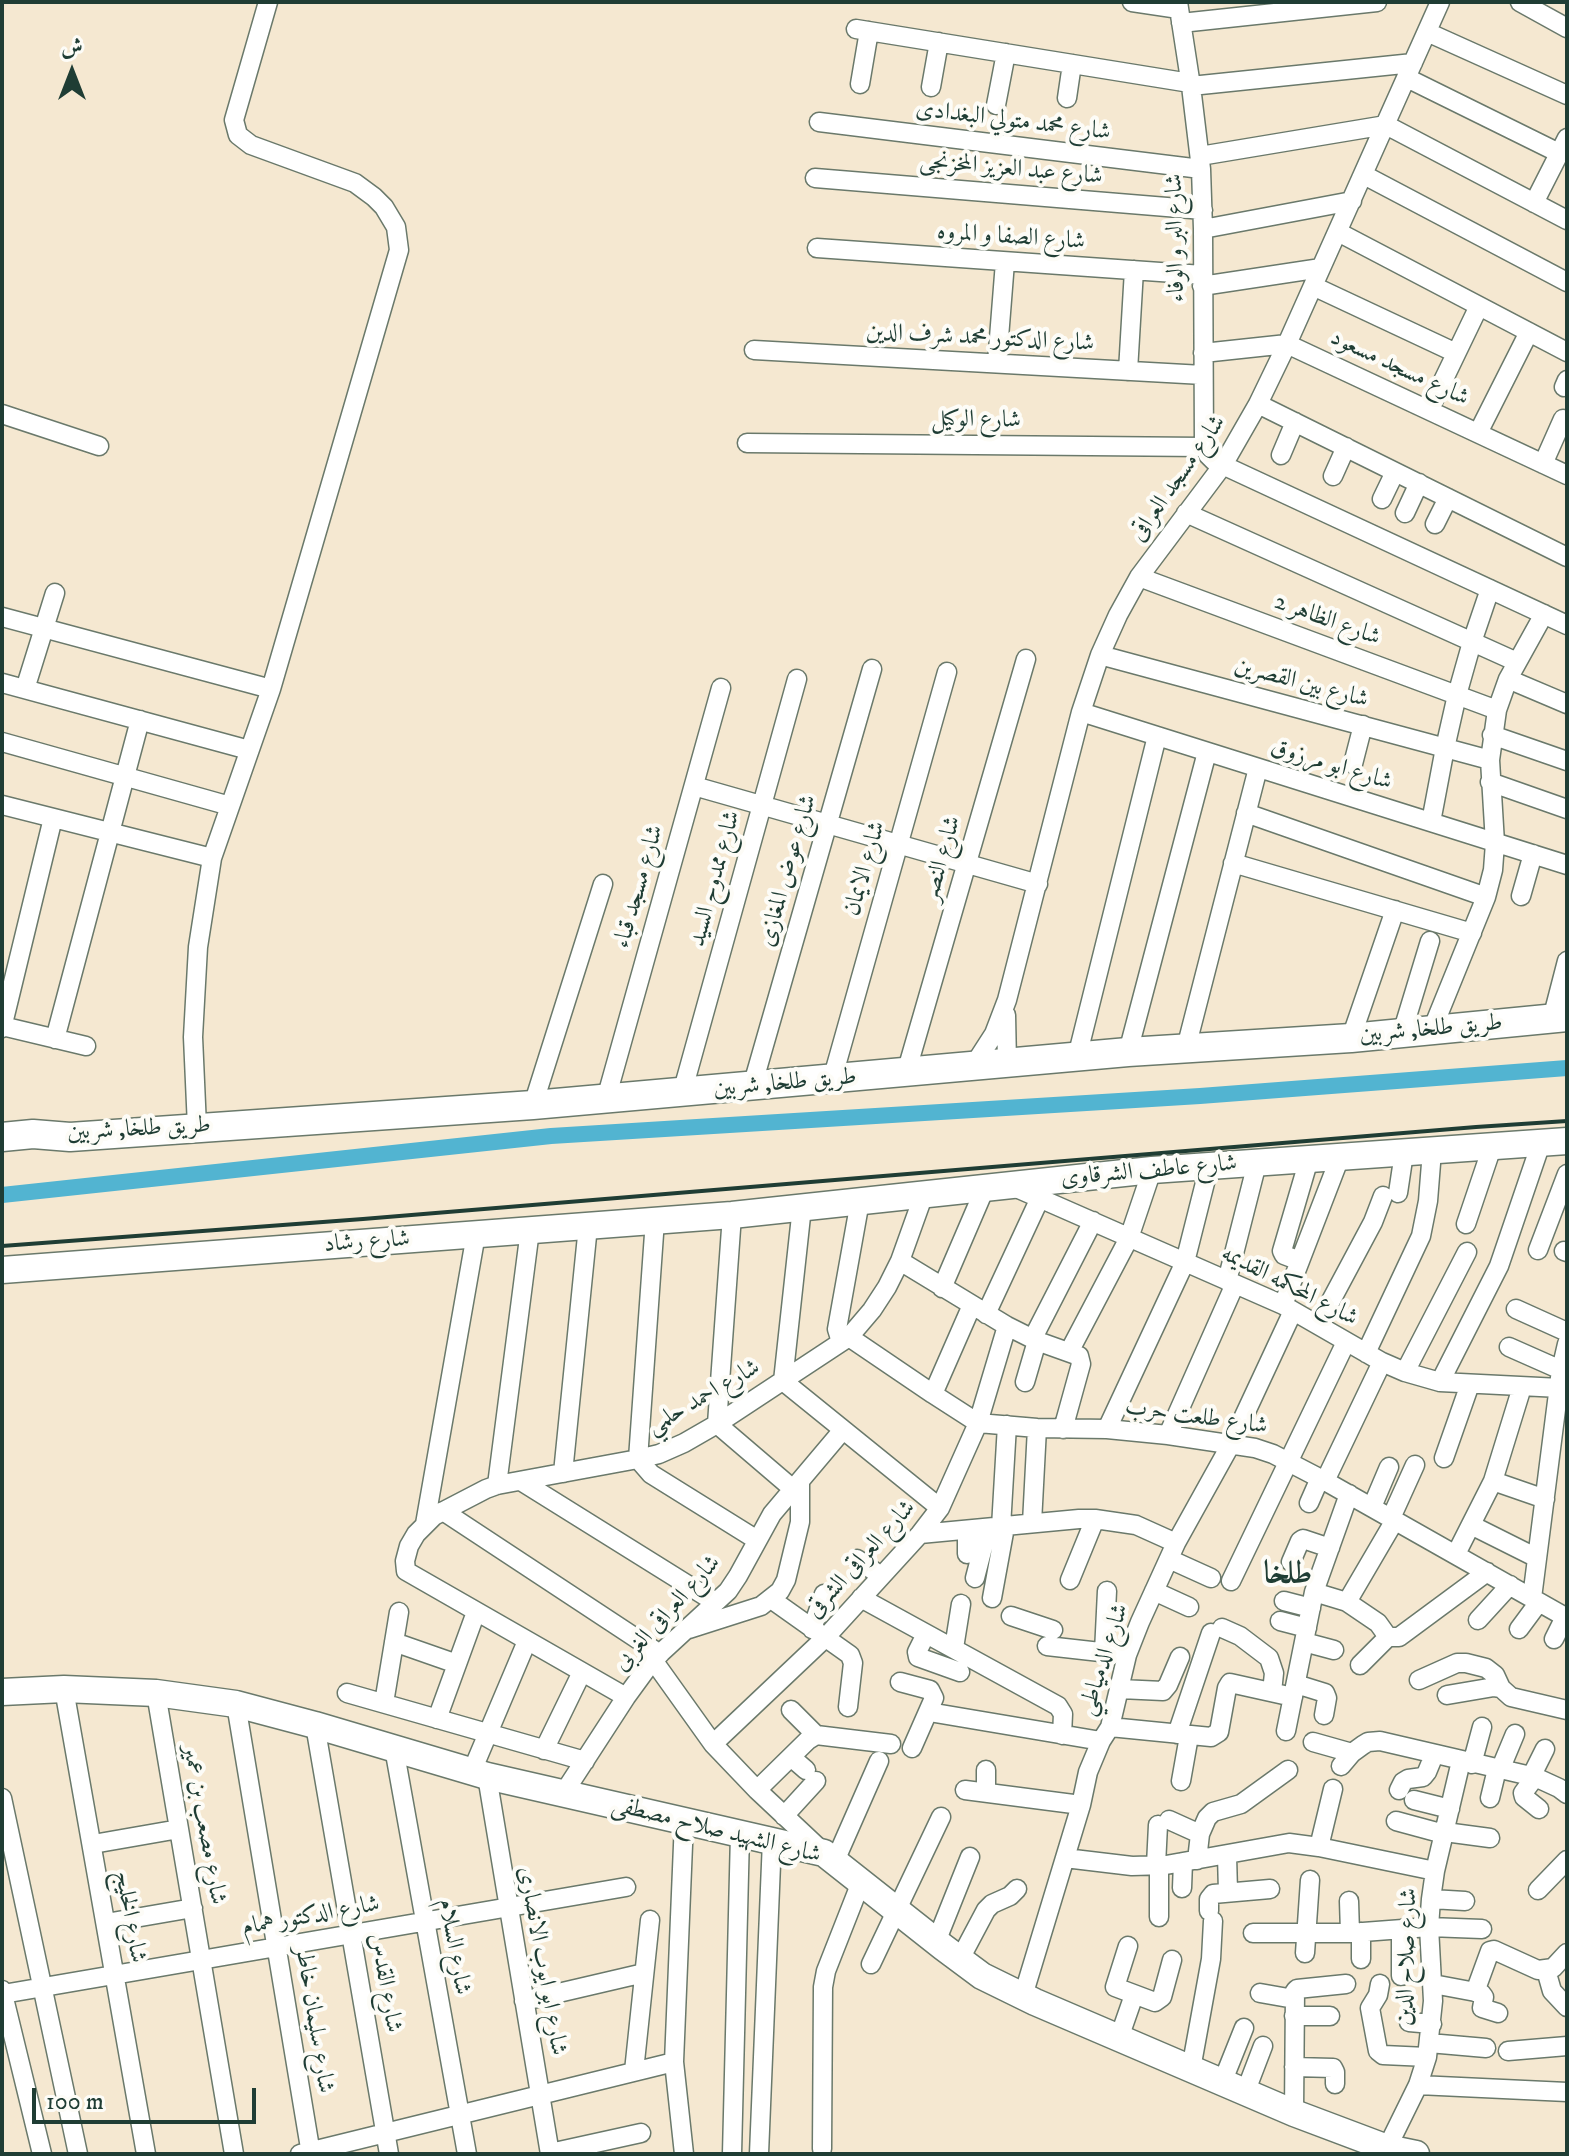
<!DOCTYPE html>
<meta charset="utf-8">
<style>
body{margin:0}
#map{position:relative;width:1569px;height:2156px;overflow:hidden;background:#f5e8d1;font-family:"IM FELL DW Pica",Amiri,serif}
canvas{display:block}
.frame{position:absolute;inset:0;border:4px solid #1f3d34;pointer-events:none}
.north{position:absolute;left:32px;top:32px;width:80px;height:80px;-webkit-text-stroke:6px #fdfcf7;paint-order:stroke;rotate:0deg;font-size:22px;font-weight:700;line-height:32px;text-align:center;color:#1f3d34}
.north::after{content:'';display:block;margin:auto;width:28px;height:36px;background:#1f3d34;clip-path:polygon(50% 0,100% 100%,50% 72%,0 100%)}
.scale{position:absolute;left:32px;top:2088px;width:224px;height:36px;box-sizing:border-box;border:4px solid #1f3d34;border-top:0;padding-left:10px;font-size:24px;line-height:28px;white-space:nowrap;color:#1f3d34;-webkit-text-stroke:6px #fdfcf7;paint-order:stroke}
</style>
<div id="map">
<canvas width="1569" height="2156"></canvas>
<div class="frame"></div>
<div class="north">ش</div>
<div class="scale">100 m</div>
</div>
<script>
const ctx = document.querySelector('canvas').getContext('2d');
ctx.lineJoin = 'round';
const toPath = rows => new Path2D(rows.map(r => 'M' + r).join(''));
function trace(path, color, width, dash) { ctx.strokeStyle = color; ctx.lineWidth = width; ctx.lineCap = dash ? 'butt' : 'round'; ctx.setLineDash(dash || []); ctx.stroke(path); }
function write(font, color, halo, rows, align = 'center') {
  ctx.font = font + ' "IM FELL DW Pica",Amiri,serif'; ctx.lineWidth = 8; ctx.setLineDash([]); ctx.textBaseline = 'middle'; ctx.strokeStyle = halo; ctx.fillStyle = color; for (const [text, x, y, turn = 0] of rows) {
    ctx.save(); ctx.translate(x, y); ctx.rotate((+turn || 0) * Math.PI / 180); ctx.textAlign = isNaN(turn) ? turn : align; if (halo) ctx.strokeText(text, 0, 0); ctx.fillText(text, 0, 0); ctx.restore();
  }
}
const canal = toPath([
 [2,1195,551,1136,1200,1096,1567,1068]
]);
const street = toPath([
 [1132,2,1179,9],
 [1178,2,1191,86,1201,169,1203,229,1204,447,1208,455,1214,461,1567,625],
 [1520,2,1567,28],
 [1181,23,1377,2],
 [856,29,1190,83],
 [1427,32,1567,95],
 [1407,78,1559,153],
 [860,84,869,31],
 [1191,86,1413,63],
 [931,87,939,42],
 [1067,98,1072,64],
 [996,105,1006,53],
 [819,122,1201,169],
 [1200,156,1386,125,1567,220],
 [1364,175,1567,282],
 [815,178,1203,210],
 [1534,203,1567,138],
 [1203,229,1352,201],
 [1338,232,1567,352],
 [817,248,1203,275],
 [1202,286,1321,268],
 [1313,286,1456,353],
 [754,350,1203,375],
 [1203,353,1287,344,1567,475],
 [997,363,1005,262],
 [1128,371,1134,270],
 [1564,387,1567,380],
 [1258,404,1567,557],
 [1429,410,1479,306],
 [2,414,99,446],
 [1478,433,1529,332],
 [747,443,1204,447],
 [1281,455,1295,422],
 [1543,464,1563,419],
 [1333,476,1346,447],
 [1382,499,1395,472],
 [1186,513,1517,662],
 [1405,513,1419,483],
 [1435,524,1448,498],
 [1139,577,1497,710],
 [2,617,271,689],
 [1100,655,1490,760],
 [1508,679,1567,704],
 [2,683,249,750],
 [25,689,55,593],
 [1081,712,1567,865],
 [1492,735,1567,761],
 [2,742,230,806],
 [1353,764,1363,725],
 [1490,782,1567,809],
 [694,786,1038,884],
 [2,805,212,858],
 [1246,813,1486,897],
 [1431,822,1445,748,1457,695,1472,642,1490,589],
 [1233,863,1472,933],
 [1521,896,1533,854],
 [1006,1015,1007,1063],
 [1552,1019,1567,961],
 [2,1026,86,1046],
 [2,1028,53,818],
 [1432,1030,1486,897,1493,870,1495,843,1490,760,1497,710,1508,679,1544,614],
 [1402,1033,1430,941],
 [1351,1038,1395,910],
 [55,1039,140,720],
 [1186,1048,1258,768],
 [1128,1052,1207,752],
 [1077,1057,1157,736],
 [974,1065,994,1034,1007,1000,1081,712,1100,655,1118,615,1139,577,1223,465,1258,404,1287,344,1440,2],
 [906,1073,1026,659],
 [832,1080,947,672],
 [752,1087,872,669],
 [682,1093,797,679],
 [606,1099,721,688],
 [533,1105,603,884],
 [197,1127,193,1037,198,947,212,858,271,689,399,250,396,227,384,207,374,197,355,183,251,145,238,135,234,120,268,2],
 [1014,1187,1283,1305,1382,1362,1405,1372,1440,1382,1560,1388],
 [1398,1193,1404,1153],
 [802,1207,783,1381,940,1508],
 [732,1215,717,1424,793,1489],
 [655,1220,638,1459,651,1474,757,1540],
 [1466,1224,1492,1147],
 [1538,1250,1567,1174],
 [1564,1251,1567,1252],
 [900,1261,1007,1326,1037,1341,1079,1356,1081,1364,1063,1429],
 [1300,1261,1284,1255,1282,1251,1309,1159],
 [1227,1281,1257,1163],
 [942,1288,985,1188],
 [1283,1305,1340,1157],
 [1516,1309,1567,1332],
 [986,1314,1040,1198],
 [1318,1325,1373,1222,1383,1196],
 [849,1337,933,1394,978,1423,1037,1428,1107,1429,1168,1435,1255,1448,1273,1454,1325,1481,1567,1618],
 [1033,1338,1093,1221],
 [841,1342,837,1329,860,1201],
 [1509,1347,1561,1370],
 [1069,1352,1129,1238,1152,1170],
 [1366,1353,1421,1236,1428,1201,1432,1151],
 [1405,1372,1467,1252],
 [1025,1382,1037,1341],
 [1440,1382,1499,1266,1541,1143],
 [933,1394,972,1305],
 [1107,1429,1185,1262,1209,1167],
 [1168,1435,1235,1284],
 [1444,1458,1470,1384],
 [563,1473,588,1226],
 [521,1481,715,1602],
 [1325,1481,1382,1362],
 [1493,1481,1545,1499],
 [497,1485,530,1230],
 [1309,1503,1320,1478],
 [1372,1507,1389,1467],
 [443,1511,660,1654],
 [1391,1518,1415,1465],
 [1032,1523,1037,1428],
 [425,1524,476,1234],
 [1471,1525,1537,1558],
 [1001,1527,1007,1425],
 [920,1534,1079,1519,1095,1519,1136,1525,1176,1543],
 [967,1554,967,1530],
 [1456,1554,1493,1481,1522,1387],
 [857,1559,881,1576],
 [1169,1559,1211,1578],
 [1291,1562,1300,1541,1303,1539,1330,1548],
 [975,1578,988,1528],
 [1070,1580,1095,1519],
 [1231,1581,1346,1342],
 [1154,1591,1189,1607],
 [1314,1592,1347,1602,1378,1623,1388,1637],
 [861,1598,1058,1706,1063,1714,1062,1735],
 [992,1598,1005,1527],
 [1532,1598,1561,1370,1567,1344],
 [771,1599,850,1655,853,1663,848,1707],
 [1284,1601,1311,1608],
 [1347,1602,1395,1520],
 [1011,1616,1053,1630],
 [1478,1620,1510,1585],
 [1280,1621,1307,1628],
 [1222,1628,1240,1636,1269,1658,1274,1673,1272,1692],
 [689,1629,761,1606,780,1591,786,1580,800,1522,800,1481],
 [812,1629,824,1594],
 [1519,1629,1539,1602],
 [926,1634,917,1652,918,1657,960,1672],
 [1554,1639,1565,1617],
 [394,1642,457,1664],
 [1304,1642,1334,1650],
 [1047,1646,1127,1655],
 [954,1648,961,1604],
 [1104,1652,1107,1591],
 [653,1660,713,1744,757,1790,822,1851],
 [1360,1665,1388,1637,1399,1637,1487,1572],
 [1419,1680,1457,1663,1466,1663,1486,1668,1495,1675,1501,1688],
 [900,1682,930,1690,934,1698,912,1748],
 [1296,1684,1325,1693,1327,1698,1324,1715],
 [64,1689,146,2154],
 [1120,1689,1163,1691,1168,1685,1180,1657],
 [156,1693,234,2154],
 [347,1693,585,1761],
 [1447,1695,1494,1687,1501,1688,1511,1697,1567,1710],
 [626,1697,406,1571,405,1561,409,1546,416,1534,434,1516,486,1489,497,1485,638,1459,659,1454,684,1443,717,1424,849,1337,872,1310,887,1287,900,1261,924,1194],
 [384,1703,399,1612],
 [236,1704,311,2154],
 [791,1710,816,1735],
 [929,1712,1101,1741],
 [437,1719,476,1612],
 [315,1725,389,2154],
 [1110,1727,1211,1737,1219,1732,1227,1688,1230,1683,1293,1697],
 [1286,1731,1314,1592,1349,1494],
 [1177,1734,1211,1633],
 [1313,1742,1352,1753],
 [713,1744,825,1638,920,1534,940,1508,978,1423,1007,1326],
 [394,1748,467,2154],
 [544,1750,582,1672],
 [791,1757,806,1770],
 [1472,1764,1482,1727],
 [1341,1766,1352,1753,1363,1745,1368,1742,1380,1741,1535,1777,1559,1788,1567,1794],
 [1500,1770,1515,1734],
 [472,1771,527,1641],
 [487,1776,550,2154],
 [1531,1777,1545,1749],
 [1535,1777,1523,1793,1524,1797,1539,1809],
 [1181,1781,1189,1736],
 [757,1790,808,1740,816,1735,891,1744],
 [965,1790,1081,1805],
 [1399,1790,1403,1782,1408,1779,1423,1777,1427,1772,1434,1755],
 [986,1792,986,1770],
 [563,1794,626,1697,653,1660,728,1591,738,1576,772,1514,842,1431],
 [2,1798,78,2154],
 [1490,1798,1497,1769],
 [1414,1800,1450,1809],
 [784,1816,816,1781],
 [1169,1820,1200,1834],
 [1396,1821,1444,1834],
 [1445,1832,1490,1838],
 [93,1844,179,1829],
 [1319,1847,1333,1789],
 [1227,1855,1228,1892],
 [1065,1858,1132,1866,1166,1865,1289,1843,1319,1847,1435,1871],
 [1197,1860,1200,1834,1207,1818,1213,1812,1241,1804,1288,1770],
 [835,1861,879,1761],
 [1156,1865,1158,1825],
 [1182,1888,1183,1862],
 [1538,1890,1567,1860],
 [1431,1899,1465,1901],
 [1349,1901,1350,1933],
 [1209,1911,1209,1899,1213,1894,1270,1889],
 [1159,1917,1159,1865],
 [106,1923,193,1908],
 [1361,1932,1361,1959],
 [1253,1933,1350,1933,1429,1927,1482,1929],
 [936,1942,970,1857],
 [1128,1946,1115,1987,1155,2002,1162,1997,1172,1960],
 [1305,1953,1310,1880],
 [960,1959,986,1910,992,1904,1010,1896,1017,1889],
 [871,1964,941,1817],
 [1546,1970,1552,1991,1567,2007],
 [1401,1976,1401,1929],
 [1380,1984,1378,1995,1370,2008,1378,2051,1383,2055,1427,2057],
 [1433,1984,1481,1993,1484,1997,1482,2008,1498,2013],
 [2,1990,42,2154],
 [1475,1992,1490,1951,1494,1950,1538,1970,1553,1968,1567,1953],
 [1260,1993,1294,1999],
 [3,1994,626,1887],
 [1023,1996,1081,1805,1088,1772,1101,1741,1110,1727,1127,1655,1140,1622,1176,1543,1231,1444,1293,1311],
 [524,2001,644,1973],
 [1294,2016,1330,2016],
 [1409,2022,1432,2024],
 [1119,2038,1134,1995],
 [1429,2043,1486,2048],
 [1508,2051,1567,2046],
 [1294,2067,1333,2068,1335,2072,1335,2084],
 [1191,2069,1211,1959,1213,1921],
 [634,2071,650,1920],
 [1222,2083,1244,2028],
 [1418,2085,1567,2092],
 [1245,2093,1263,2046],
 [1294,2113,1295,1991,1297,1989,1346,1984],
 [1387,2148,1418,2085,1427,2057,1433,2001,1429,1927,1431,1899,1435,1871,1461,1761],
 [822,2149,823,1987,826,1971,861,1882],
 [550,2153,641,2133],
 [300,2154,674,2062],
 [684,2154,674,2062,684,1821],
 [732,2154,740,1834],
 [759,2154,772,1840]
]);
const secondary = toPath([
 [2,1270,732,1215,1152,1170,1567,1141],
 [2,1692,64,1689,156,1693,236,1704,315,1725,487,1776,824,1853,943,1947,982,1976,1035,2002,1294,2113,1387,2148,1416,2154]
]);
const primary = toPath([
 [2,1137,33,1134,70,1137,533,1105,1128,1052,1351,1038,1567,1017]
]);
const rail = toPath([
 [2,1246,363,1219,1476,1127,1567,1121]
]);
const streetNames = [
 ["شارع محمد متولي البغدادى",1013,122,7],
 ["شارع عبد العزيز المخزنجى",1011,170,5],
 ["شارع الصفا و المروه",1011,238,4],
 ["شارع البر و الوفاء",1177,238,-91],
 ["شارع الدكتور محمد شرف الدين",980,339,3],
 ["شارع مسجد مسعود",1399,369,25],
 ["شارع الوكيل",976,421,1],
 ["شارع مسجد العراقى",1179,479,-55],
 ["شارع الظاهر 2",1327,621,20],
 ["شارع بين القصرين",1301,684,15],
 ["شارع ابو مرزوق",1331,766,17],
 ["شارع النصر",943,859,-74],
 ["شارع الايمان",866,869,-74],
 ["شارع عوض المغازى",789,871,-74],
 ["شارع ممدوح السيد",716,879,-75],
 ["شارع مسجد قباء",640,887,-74],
 ["طريق طلخا, شربين",1431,1030,-5],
 ["طريق طلخا, شربين",785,1084,-5],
 ["طريق طلخا, شربين",139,1130,-3],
 ["شارع عاطف الشرقاوى",1149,1172,-5],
 ["شارع رشاد",367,1243,-4],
 ["شارع المحكمه القديمه",1289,1287,27],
 ["شارع احمد حلمي",704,1398,-30],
 ["شارع طلعت حرب",1196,1418,8],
 ["شارع العراقى الشرقى",862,1560,-48],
 ["شارع العراقى الغربى",668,1614,-48],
 ["شارع الدمياطي",1105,1660,-72],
 ["شارع مصعب بن عمير",203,1825,80],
 ["شارع الشهيد صلاح مصطفى",716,1831,14],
 ["شارع الخليج",129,1917,80],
 ["شارع الدكتور همام",311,1917,-10],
 ["شارع السلام",453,1947,80],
 ["شارع صلاح الدين",1408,1957,-88],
 ["شارع ابو ايوب الانصارى",541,1961,80],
 ["شارع القدس",384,1983,80],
 ["شارع سليمان خاطر",313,2020,81]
];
const districtNames = [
 ["طلخا",1288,1576]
];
trace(canal, '#52b4d1', 16);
trace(street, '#6a796b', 21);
trace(secondary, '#6a796b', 29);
trace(primary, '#6a796b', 31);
trace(street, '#fff', 18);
trace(secondary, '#fff', 26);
trace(primary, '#fff', 28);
trace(rail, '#1f3d34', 4);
write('24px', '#1f3d34', '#fdfcf7', streetNames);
write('bold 32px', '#1f3d34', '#fdfcf7', districtNames);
</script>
